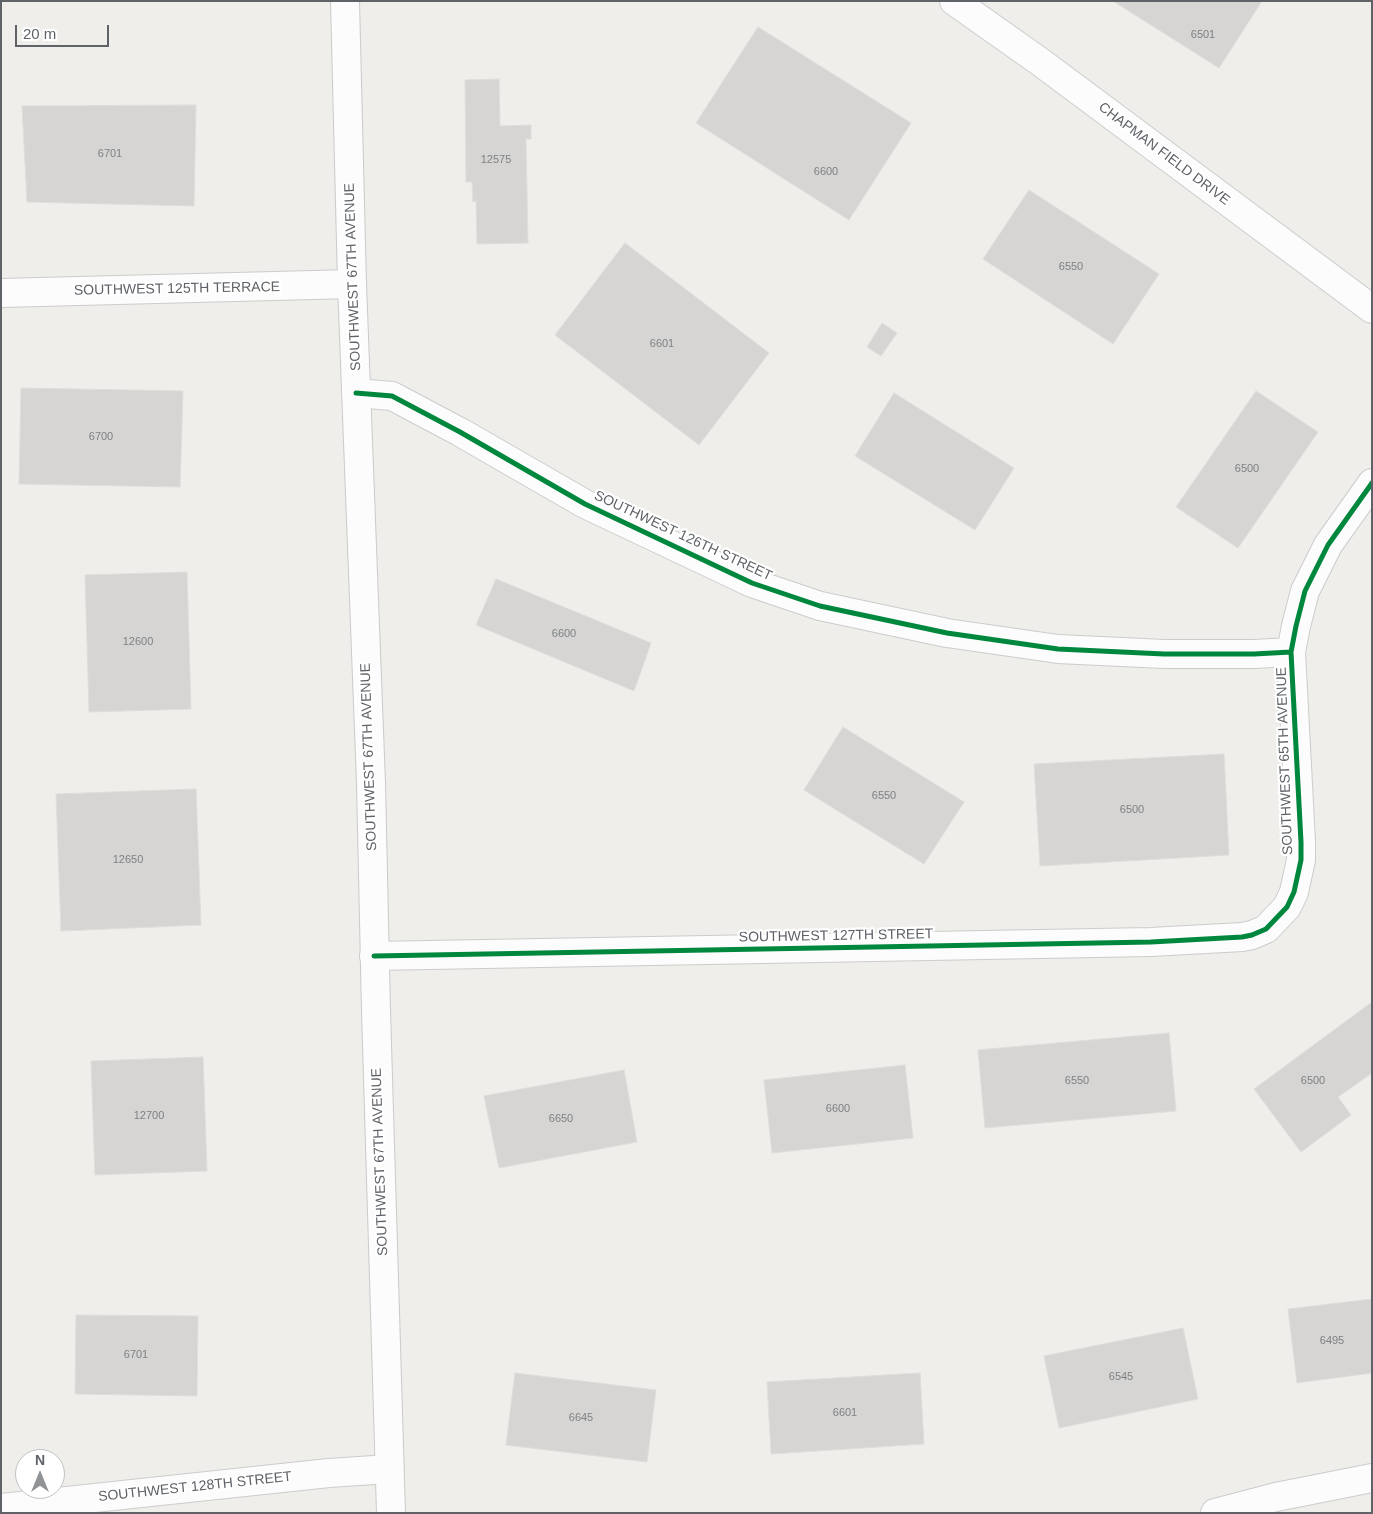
<!DOCTYPE html>
<style>
body{margin:0}
#map{position:relative;width:1373px;height:1514px;overflow:hidden;background:#efeeea;font-family:Helvetica,sans-serif}
canvas{display:block}
.frame{position:absolute;inset:0;border:2px solid #5f6368;pointer-events:none}
.north{position:absolute;left:15px;top:1449px;width:50px;height:50px;box-sizing:border-box;background:#fff;border:1px solid #bfc1c3;border-radius:50%;rotate:0deg;font-size:14px;font-weight:700;line-height:20px;text-align:center;color:#5f6368}
.north::after{content:'';display:block;margin:auto;width:18px;height:22px;background:#919496;clip-path:polygon(50% 0,100% 100%,50% 72%,0 100%)}
.scale{position:absolute;left:15px;top:25px;width:94px;height:22px;box-sizing:border-box;border:2px solid #5f6368;border-top:0;padding-left:6px;font-size:15px;line-height:18px;white-space:nowrap;color:#5f6368;-webkit-text-stroke:4px #fff;paint-order:stroke}
</style>
<div id="map">
<canvas width="1373" height="1514"></canvas>
<div class="frame"></div>
<div class="north">N</div>
<div class="scale">20 m</div>
</div>
<script>
const ctx = document.querySelector('canvas').getContext('2d');
ctx.lineJoin = 'round';
function fill(path, color) { ctx.fillStyle = color; ctx.fill(path, 'evenodd'); }
const toPath = rows => new Path2D(rows.map(r => 'M' + r).join(''));
function trace(path, color, width, dash) { ctx.strokeStyle = color; ctx.lineWidth = width; ctx.lineCap = dash ? 'butt' : 'round'; ctx.setLineDash(dash || []); ctx.stroke(path); }
function write(font, color, halo, rows, align = 'center') {
  ctx.font = font + ' Helvetica,sans-serif'; ctx.lineWidth = 4.5; ctx.setLineDash([]); ctx.textBaseline = 'middle'; ctx.strokeStyle = halo; ctx.fillStyle = color; for (const [text, x, y, turn = 0] of rows) {
    ctx.save(); ctx.translate(x, y); ctx.rotate((+turn || 0) * Math.PI / 180); ctx.textAlign = isNaN(turn) ? turn : align; if (halo) ctx.strokeText(text, 0, 0); ctx.fillText(text, 0, 0); ctx.restore();
  }
}
const building = toPath([
 [1113,1,1262,1,1219,68,1113,1],
 [758,27,911,123,849,220,696,123,758,27],
 [499,79,500,126,531,125,531,139,526,139,528,243,477,244,476,201,473,202,472,182,466,182,465,80,499,79],
 [196,105,194,206,27,202,22,106,196,105],
 [1029,190,1159,274,1113,344,983,259,1029,190],
 [625,243,769,353,699,445,555,335,625,243],
 [882,323,897,333,881,356,867,347,882,323],
 [21,388,183,391,180,487,19,484,21,388],
 [1256,391,1318,432,1238,548,1176,507,1256,391],
 [894,393,1014,468,975,530,855,456,894,393],
 [187,572,191,709,89,712,85,575,187,572],
 [496,579,651,643,634,691,476,625,496,579],
 [843,727,964,802,924,864,804,790,843,727],
 [1224,754,1229,855,1040,866,1034,764,1224,754],
 [196,789,201,925,61,931,56,794,196,789],
 [1372,1002,1372,1073,1338,1097,1351,1115,1301,1152,1254,1089,1372,1002],
 [1169,1033,1176,1111,985,1128,978,1050,1169,1033],
 [203,1057,207,1171,95,1175,91,1061,203,1057],
 [905,1065,913,1138,772,1153,764,1080,905,1065],
 [624,1070,637,1142,499,1168,484,1096,624,1070],
 [1372,1299,1372,1373,1297,1383,1288,1309,1372,1299],
 [76,1315,198,1316,197,1396,75,1394,76,1315],
 [1183,1328,1198,1399,1059,1428,1044,1356,1183,1328],
 [515,1373,656,1390,647,1462,506,1445,515,1373],
 [920,1373,924,1444,771,1454,767,1382,920,1373]
]);
const minor = toPath([
 [1,293,352,284],
 [356,393,392,396,460,432,585,504,752,583,820,606,947,633,1058,649,1164,654,1254,654,1291,652],
 [374,956,1151,942,1242,937,1252,935,1266,929,1287,907,1294,892,1301,860,1301,842,1291,652,1296,626,1305,591,1328,545,1372,483],
 [1,1508,329,1473,389,1469],
 [1215,1513,1276,1497,1372,1478]
]);
const tertiary = toPath([
 [954,1,1039,61,1372,309]
]);
const secondary = toPath([
 [345,1,352,284,371,783,376,1011,391,1513]
]);
const cycleway = toPath([
 [356,393,392,396,460,432,585,504,752,583,820,606,947,633,1058,649,1164,654,1254,654,1291,652],
 [374,956,1151,942,1242,937,1252,935,1266,929,1287,907,1294,892,1301,860,1301,842,1291,652,1296,626,1305,591,1328,545,1372,483]
]);
const numberNames = [
 ["6501",1203,35],
 ["6701",110,154],
 ["12575",496,160],
 ["6600",826,172],
 ["6550",1071,267],
 ["6601",662,344],
 ["6700",101,437],
 ["6500",1247,469],
 ["6600",564,634],
 ["12600",138,642],
 ["6550",884,796],
 ["6500",1132,810],
 ["12650",128,860],
 ["6550",1077,1081],
 ["6500",1313,1081],
 ["6600",838,1109],
 ["12700",149,1116],
 ["6650",561,1119],
 ["6495",1332,1341],
 ["6701",136,1355],
 ["6545",1121,1377],
 ["6601",845,1413],
 ["6645",581,1418]
];
const streetNames = [
 ["CHAPMAN FIELD DRIVE",1164,154,37],
 ["SOUTHWEST 67TH AVENUE",353,277,-92],
 ["SOUTHWEST 125TH TERRACE",177,289,-1],
 ["SOUTHWEST 126TH STREET",683,536,25],
 ["SOUTHWEST 67TH AVENUE",369,757,-92],
 ["SOUTHWEST 65TH AVENUE",1285,761,-92],
 ["SOUTHWEST 127TH STREET",836,936,-1],
 ["SOUTHWEST 67TH AVENUE",380,1162,-92],
 ["SOUTHWEST 128TH STREET",195,1487,-6]
];
fill(building, '#d6d5d3');
trace(building, '#deddd9', 1);
trace(minor, '#cbcccc', 30);
trace(tertiary, '#cbcccc', 30);
trace(secondary, '#cacacb', 30);
trace(minor, '#fdfcfc', 28);
trace(tertiary, '#fdfcfc', 28);
trace(secondary, '#fdfcfc', 28);
trace(cycleway, '#00873e', 5);
write('11px', '#7e8184', null, numberNames);
write('14px', '#5f6368', '#fff', streetNames);
</script>
